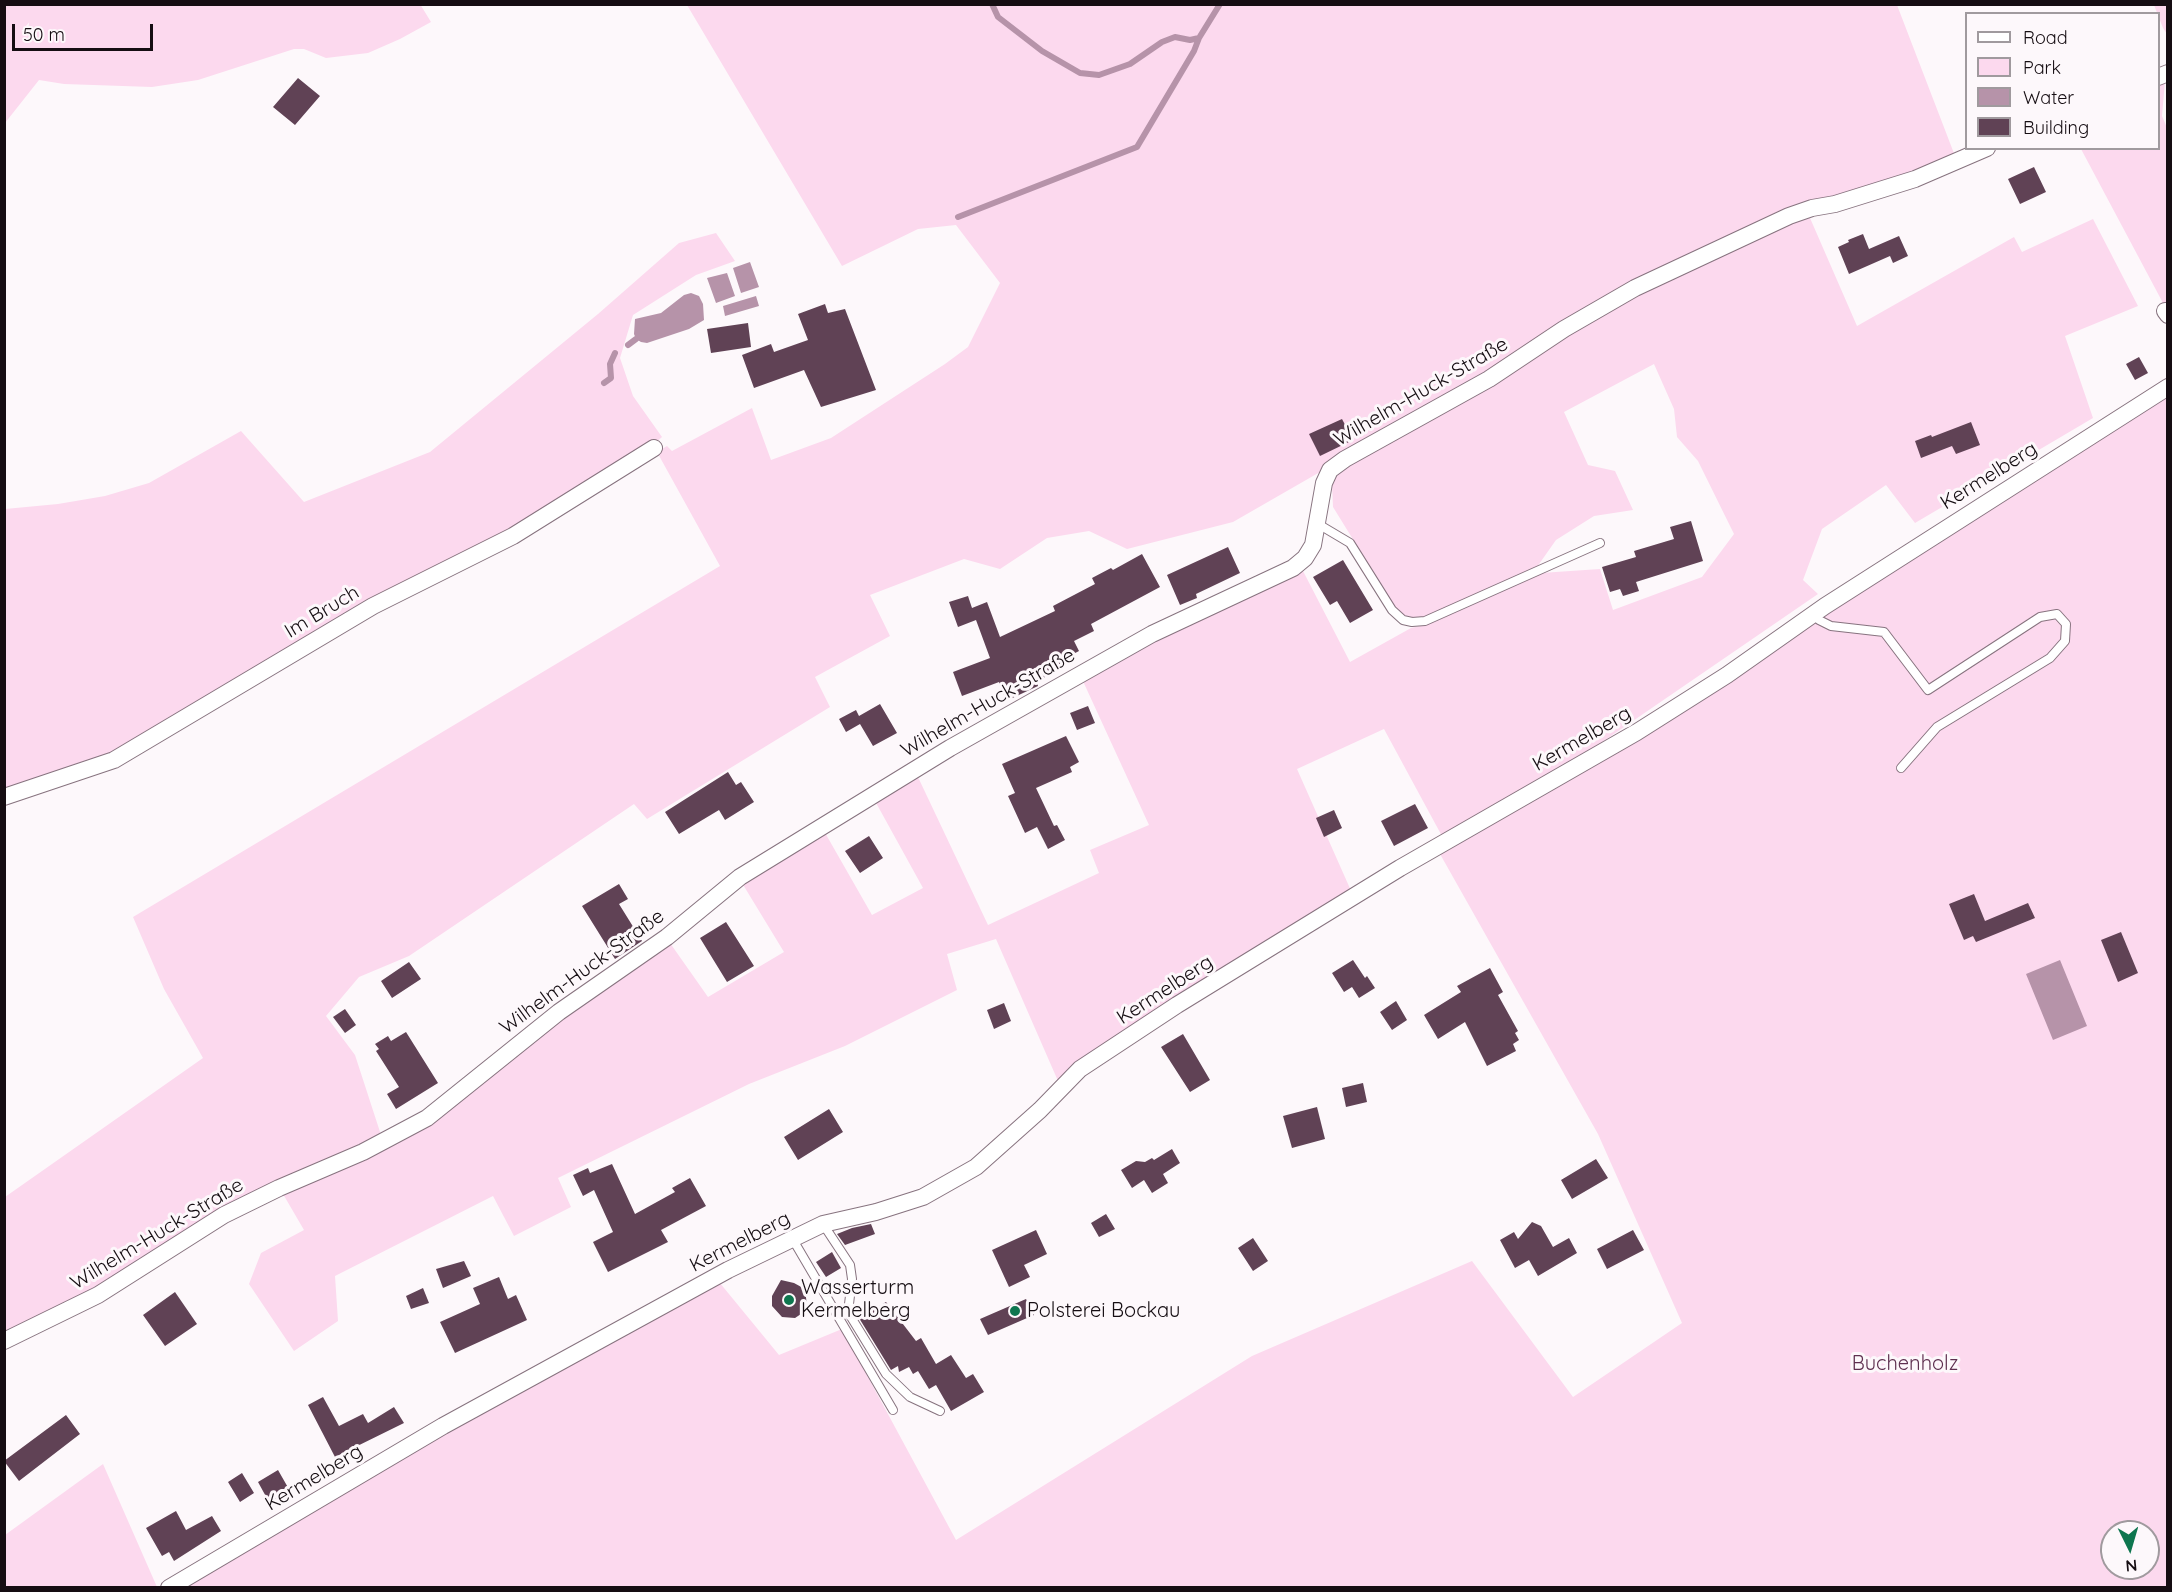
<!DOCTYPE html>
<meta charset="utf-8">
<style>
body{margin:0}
#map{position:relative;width:2172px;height:1592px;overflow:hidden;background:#fdf8fb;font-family:Quicksand,sans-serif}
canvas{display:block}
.frame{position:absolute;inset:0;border:6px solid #150d12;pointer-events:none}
.legend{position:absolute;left:1965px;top:12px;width:195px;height:138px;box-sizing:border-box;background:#fdf8fb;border:2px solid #a09a9e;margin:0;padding:8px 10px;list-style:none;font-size:18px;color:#150d12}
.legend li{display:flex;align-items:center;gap:12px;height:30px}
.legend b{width:30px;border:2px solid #a09a9e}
.north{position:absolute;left:2100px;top:1520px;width:60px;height:60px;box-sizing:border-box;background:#fdf8fb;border:2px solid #a09a9e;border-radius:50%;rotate:175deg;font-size:16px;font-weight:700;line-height:24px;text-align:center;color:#150d12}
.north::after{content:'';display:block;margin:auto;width:21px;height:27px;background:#0e764f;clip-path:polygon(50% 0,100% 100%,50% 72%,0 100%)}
.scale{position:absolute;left:12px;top:24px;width:141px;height:27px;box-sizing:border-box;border:3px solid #150d12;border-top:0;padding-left:8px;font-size:18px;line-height:21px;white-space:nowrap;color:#150d12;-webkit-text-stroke:4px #fdf8fb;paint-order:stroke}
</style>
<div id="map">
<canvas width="2172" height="1592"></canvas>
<div class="frame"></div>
<ul class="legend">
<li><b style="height:8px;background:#fff"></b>Road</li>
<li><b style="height:16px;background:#fcd9ee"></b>Park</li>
<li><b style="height:16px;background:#b693a9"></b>Water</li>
<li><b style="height:16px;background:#604255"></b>Building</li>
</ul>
<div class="north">N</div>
<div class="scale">50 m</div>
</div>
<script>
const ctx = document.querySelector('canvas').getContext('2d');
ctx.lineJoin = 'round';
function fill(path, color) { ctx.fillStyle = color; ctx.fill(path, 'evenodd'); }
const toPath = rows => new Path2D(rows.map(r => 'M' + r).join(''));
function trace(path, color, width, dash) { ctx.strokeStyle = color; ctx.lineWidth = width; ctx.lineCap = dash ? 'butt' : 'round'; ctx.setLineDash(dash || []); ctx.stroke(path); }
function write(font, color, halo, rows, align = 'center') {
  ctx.font = font + ' Quicksand,sans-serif'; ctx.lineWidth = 6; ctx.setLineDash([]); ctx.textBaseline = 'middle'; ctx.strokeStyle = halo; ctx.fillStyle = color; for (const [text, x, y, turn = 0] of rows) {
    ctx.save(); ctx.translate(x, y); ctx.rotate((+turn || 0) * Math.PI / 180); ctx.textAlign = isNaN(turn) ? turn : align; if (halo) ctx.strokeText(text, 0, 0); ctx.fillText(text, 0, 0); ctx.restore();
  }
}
const green = toPath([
 [420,4,431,22,400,39,368,53,326,58,304,49,294,49,198,80,152,87,64,84,39,80,5,123,5,5],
 [687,5,1897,5,1955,156,1914,173,1812,203,1487,376,1233,522,1127,549,1089,531,1047,538,1000,569,964,559,870,595,890,636,815,677,830,707,647,819,634,804,409,956,359,977,326,1016,355,1055,381,1135,222,1209,152,1251,94,1290,5,1334,5,1197,203,1058,164,989,133,917,720,566,657,452,667,446,672,451,752,408,771,460,831,438,945,364,968,347,1000,283,956,225,918,229,842,266],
 [2154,5,2167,5,2167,34,2163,28],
 [2165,81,2162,116,2168,130,2167,302,2163,303,2081,149,2158,148,2159,83],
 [1810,218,1857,326,2014,237,2022,252,2093,219,2138,306,2065,336,2093,418,1915,523,1886,485,1822,529,1803,580,1818,594,1576,760,1443,838,1384,729,1297,769,1352,893,1058,1081,996,939,947,954,957,990,845,1046,749,1084,558,1178,571,1207,514,1236,493,1196,335,1276,338,1321,294,1351,249,1284,261,1253,304,1230,283,1194,367,1157,561,1017,670,943,708,997,784,952,742,883,824,831,872,915,923,888,875,801,917,775,988,925,1099,873,1090,850,1149,825,1082,679,1155,639,1303,571,1350,662,1411,628,1425,625,1541,573,1600,569,1613,610,1702,577,1734,534,1698,461,1677,437,1674,409,1654,364,1564,412,1588,465,1615,471,1633,510,1594,516,1556,540,1537,567,1424,617,1412,618,1404,616,1396,609,1333,507,1332,484,1338,474,1349,463,1637,292,1791,220],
 [716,233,735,261,696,275,633,315,620,358,633,396,662,437,654,444,513,531,113,754,5,793,5,509,58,504,105,496,149,483,241,431,304,502,430,452,598,314,679,243],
 [2167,393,2167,1587,181,1588,715,1277,779,1355,842,1329,956,1540,1252,1356,1472,1261,1573,1397,1682,1323,1598,1134,1440,854],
 [2112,1532,2148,1532,2148,1568,2112,1568],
 [103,1464,157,1587,5,1587,5,1535]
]);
const water = toPath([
 [750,262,759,287,741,293,733,268],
 [727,273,735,296,716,303,707,278],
 [691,293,699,296,703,304,704,320,689,329,647,343,641,342,636,339,634,334,635,319,661,313,684,295],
 [756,296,759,306,725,316,723,306],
 [2060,960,2087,1026,2053,1040,2026,974]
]);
const stream = toPath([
 [992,4,998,17,1042,51,1080,73,1099,75,1130,64,1162,42,1175,37,1190,40,1199,38,1220,4],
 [958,217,1137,147,1194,51,1199,38],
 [628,345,636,339],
 [604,383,611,378,610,364,615,353]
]);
const building = toPath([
 [298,78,320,96,295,125,273,107],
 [2034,167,2046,192,2020,204,2008,179],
 [1863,234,1869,249,1899,236,1908,256,1893,263,1890,256,1849,274,1838,247,1849,242,1848,240],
 [825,304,828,313,845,309,876,390,821,407,804,370,754,388,742,355,771,344,774,352,808,340,798,314],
 [748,323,751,347,711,353,707,329],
 [2139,357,2148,373,2135,380,2126,364],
 [1342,419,1353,440,1320,456,1309,434],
 [1971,422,1980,445,1956,454,1952,446,1921,458,1915,441,1931,435,1932,437],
 [1691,521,1703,561,1636,582,1639,591,1623,596,1620,589,1610,592,1602,567,1636,557,1634,551,1674,539,1670,527],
 [1228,547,1240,573,1196,594,1197,598,1180,605,1167,575],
 [1142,554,1160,587,1091,624,1094,631,1074,641,1079,651,1062,660,1065,667,1037,681,1038,686,1006,701,999,682,962,696,953,672,990,658,976,620,958,627,949,602,968,596,972,608,987,602,1000,637,1055,611,1053,606,1095,584,1092,578,1111,568,1113,570],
 [1343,560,1373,610,1350,623,1337,601,1330,605,1313,577],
 [880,704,897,733,873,746,860,724,846,732,839,719,856,710,859,716],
 [1088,706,1095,723,1077,730,1070,713],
 [1066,736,1079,762,1070,767,1072,772,1036,788,1054,826,1057,825,1065,840,1048,849,1037,827,1025,833,1008,796,1015,793,1002,764],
 [728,772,736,785,741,782,754,802,725,820,719,810,679,834,665,812],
 [1415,804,1428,828,1394,846,1381,821],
 [1334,810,1342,828,1324,837,1316,818],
 [869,836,883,858,860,873,845,851],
 [619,884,628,899,619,904,642,941,615,959,582,906],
 [1974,894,1985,921,2028,903,2035,918,1976,942,1973,936,1964,940,1949,904],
 [726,922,754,966,727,982,700,938],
 [2121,932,2138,973,2118,982,2101,940],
 [1353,960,1365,978,1367,976,1375,988,1359,998,1352,987,1344,992,1332,973],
 [409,962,421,979,392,998,381,981],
 [1490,968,1503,992,1498,995,1518,1031,1515,1033,1519,1040,1513,1044,1516,1051,1487,1066,1465,1022,1438,1039,1424,1015,1461,992,1457,986],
 [1396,1001,1407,1020,1392,1030,1380,1012],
 [1004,1003,1011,1021,994,1029,987,1010],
 [345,1009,356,1025,345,1033,333,1017],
 [406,1032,438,1083,396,1109,387,1094,399,1087,376,1051,379,1049,375,1044,388,1036,391,1041],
 [1183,1034,1210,1080,1190,1092,1161,1047],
 [1363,1083,1367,1102,1346,1107,1342,1088],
 [1317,1107,1325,1139,1292,1148,1283,1116],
 [829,1109,843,1132,798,1160,784,1137],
 [1172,1149,1180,1163,1163,1174,1168,1183,1152,1193,1144,1180,1132,1188,1121,1170,1136,1161,1145,1162,1152,1158,1154,1160],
 [1596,1159,1608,1178,1572,1199,1561,1180],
 [612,1164,635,1214,675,1192,672,1188,690,1178,706,1206,661,1230,668,1242,608,1272,593,1242,613,1232,594,1190,583,1196,573,1175,588,1168,590,1173],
 [1106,1214,1115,1229,1099,1237,1091,1223],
 [1532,1222,1541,1226,1553,1247,1569,1238,1577,1253,1538,1276,1529,1260,1515,1268,1500,1240,1514,1232,1518,1239],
 [871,1224,875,1234,845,1245,837,1234,852,1228],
 [1036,1230,1047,1254,1024,1265,1030,1277,1009,1287,992,1250],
 [1633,1230,1644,1250,1607,1269,1597,1249],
 [1253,1238,1268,1261,1253,1271,1238,1248],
 [832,1252,841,1268,826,1277,816,1262],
 [464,1261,471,1276,443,1288,436,1269],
 [499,1277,508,1299,516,1295,527,1320,455,1353,440,1322,480,1304,473,1288],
 [781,1280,794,1283,805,1289,807,1306,804,1312,795,1318,782,1317,772,1306,772,1296],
 [423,1288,429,1303,411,1309,406,1296],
 [175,1292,197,1324,165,1346,143,1315],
 [1026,1299,1034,1315,988,1335,980,1319],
 [886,1302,916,1341,921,1338,936,1364,951,1355,966,1378,973,1374,984,1392,951,1411,936,1385,929,1389,918,1371,913,1374,909,1367,899,1372,898,1366,891,1370,859,1318],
 [323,1397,339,1426,363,1414,368,1423,394,1407,404,1423,335,1457,308,1405],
 [66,1415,80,1434,19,1481,4,1461],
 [278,1470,290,1491,269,1502,258,1482],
 [242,1473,254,1493,240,1502,228,1482],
 [176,1511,186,1530,212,1516,221,1531,174,1561,169,1552,162,1556,146,1528]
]);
const service = toPath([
 [1318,524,1350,543,1392,610,1403,620,1412,622,1425,621,1600,543],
 [1814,614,1819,620,1831,626,1884,632,1928,690,2040,617,2057,614,2066,624,2065,641,2050,658,1937,727,1901,768],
 [823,1224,850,1265,852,1279,849,1304,851,1317,886,1374,910,1397,940,1411],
 [792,1238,893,1410]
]);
const minor = toPath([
 [2158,77,2168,73],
 [2165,311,2168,315],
 [4,797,114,760,373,606,513,536,654,448],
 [4,1341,98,1295,224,1215,279,1188,363,1152,427,1118,559,1012,667,937,740,877,950,748,1152,634,1293,568,1305,558,1313,545,1324,483,1330,470,1345,459,1489,379,1564,329,1635,288,1789,216,1812,208,1835,204,1915,179,1987,148],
 [169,1588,443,1426,728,1270,823,1224,876,1212,923,1197,976,1167,1040,1110,1080,1069,1177,1005,1400,868,1637,732,1727,675,1825,606,2168,387]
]);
const markers = [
 [789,1300,6,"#0e764f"],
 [1015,1311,6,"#0e764f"]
];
const streetNames = [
 ["Wilhelm-Huck-Straße",1421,392,-30],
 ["Kermelberg",1989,476,-32],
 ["Im Bruch",322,612,-31],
 ["Wilhelm-Huck-Straße",988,703,-30],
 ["Kermelberg",1582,739,-30],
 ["Wilhelm-Huck-Straße",582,972,-36],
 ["Kermelberg",1165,990,-33],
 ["Wilhelm-Huck-Straße",157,1234,-31],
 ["Kermelberg",740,1242,-27],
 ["Kermelberg",314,1478,-31]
];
const poiNames = [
 ["Wasserturm",801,1288],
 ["Kermelberg",801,1311],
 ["Polsterei Bockau",1027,1311]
];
const parkNames = [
 ["Buchenholz",1905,1364]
];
fill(green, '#fcd9ee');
fill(water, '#b693a9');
trace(stream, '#b693a9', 6);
fill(building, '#604255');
trace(service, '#87737f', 10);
trace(minor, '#87737f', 18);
trace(service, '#fff', 8);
trace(minor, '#fff', 16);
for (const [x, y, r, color] of markers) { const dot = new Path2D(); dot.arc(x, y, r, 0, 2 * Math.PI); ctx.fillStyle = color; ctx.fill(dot); trace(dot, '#fdf8fb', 2); }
write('20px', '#150d12', '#fdf8fb', streetNames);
write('20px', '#150d12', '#fdf8fb', poiNames, 'left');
write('20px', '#5f3050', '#fdf8fb', parkNames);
</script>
